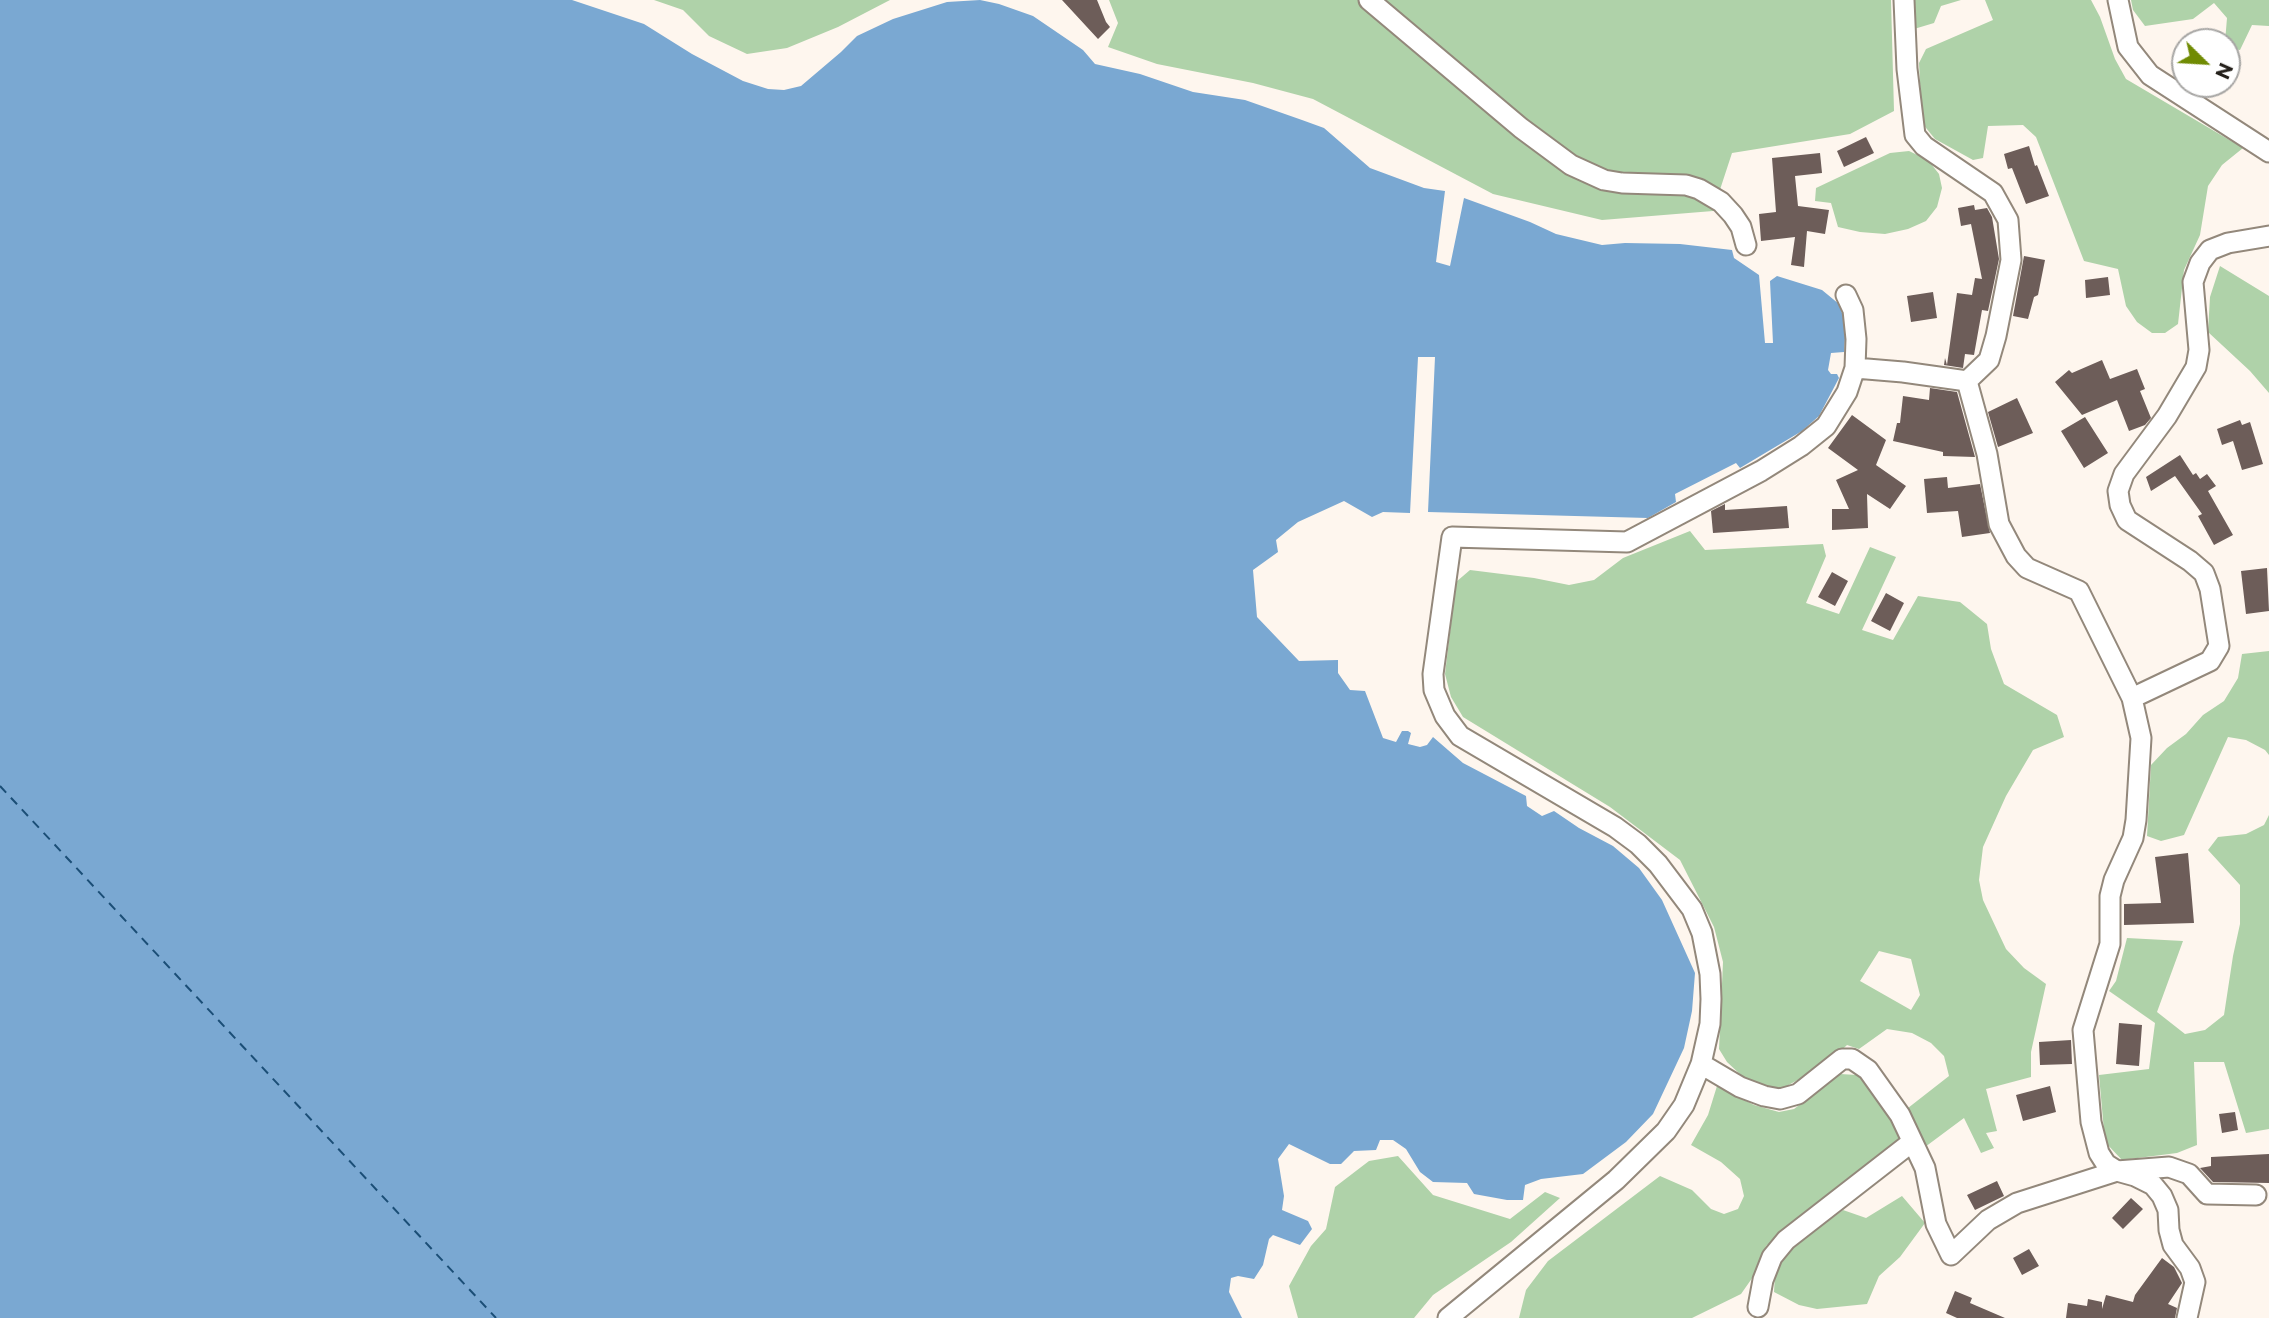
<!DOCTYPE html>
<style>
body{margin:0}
#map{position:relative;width:2269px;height:1318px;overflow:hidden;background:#fef6ee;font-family:Montserrat,sans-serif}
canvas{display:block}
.north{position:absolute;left:2171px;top:28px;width:70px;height:70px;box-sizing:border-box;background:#fff;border:2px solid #a7a6a4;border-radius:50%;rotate:114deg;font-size:19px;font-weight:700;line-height:28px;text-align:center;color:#24201b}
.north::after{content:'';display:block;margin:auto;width:24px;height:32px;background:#708b03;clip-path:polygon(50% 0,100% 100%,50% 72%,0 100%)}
</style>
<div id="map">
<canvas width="2269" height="1318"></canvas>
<div class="north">N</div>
</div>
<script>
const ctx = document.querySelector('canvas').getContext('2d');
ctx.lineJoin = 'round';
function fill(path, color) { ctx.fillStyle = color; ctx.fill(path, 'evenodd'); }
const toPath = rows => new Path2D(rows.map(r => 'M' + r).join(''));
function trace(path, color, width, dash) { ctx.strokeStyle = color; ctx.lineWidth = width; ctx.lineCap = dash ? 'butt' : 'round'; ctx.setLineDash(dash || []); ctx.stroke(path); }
const green = toPath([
 [654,0,890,0,838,27,787,48,747,54,709,36,683,10],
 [1109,0,1891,0,1894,111,1850,134,1732,153,1713,211,1602,220,1493,194,1313,99,1253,83,1157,64,1108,47,1118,23],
 [1915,0,1961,0,1941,6,1934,23,1914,29],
 [1985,0,2091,0,2100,17,2115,59,2126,79,2243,148,2222,165,2208,186,2200,235,2184,270,2178,324,2165,333,2152,333,2137,322,2126,306,2118,269,2084,261,2036,137,2023,125,1988,126,1983,158,1973,160,1935,139,1922,123,1919,63,1926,49,1993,20],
 [2131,0,2269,0,2269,26,2252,25,2240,50,2227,48,2227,42,2225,42,2227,18,2214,3,2193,19,2145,26,2133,10],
 [1909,151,1928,160,1939,174,1942,188,1937,207,1926,221,1908,229,1885,234,1860,232,1838,227,1831,203,1815,201,1816,188,1890,153],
 [2220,266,2269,296,2269,393,2250,371,2208,332,2210,297],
 [1690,531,1705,550,1823,544,1826,556,1806,603,1839,614,1870,547,1896,557,1862,630,1893,640,1918,596,1960,602,1987,624,1991,649,2004,684,2057,715,2064,737,2033,750,2006,796,1983,847,1979,880,1983,900,2006,949,2024,968,2046,984,2031,1052,2031,1077,1986,1089,1997,1131,1986,1133,1994,1148,1981,1153,1964,1118,1925,1147,1908,1108,1949,1076,1944,1056,1931,1043,1912,1033,1887,1029,1859,1049,1847,1045,1827,1064,1783,1088,1767,1090,1743,1077,1727,1062,1719,1049,1723,962,1714,927,1680,860,1610,807,1463,717,1451,697,1445,674,1456,582,1470,570,1534,578,1569,585,1594,580,1623,558],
 [1879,951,1911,959,1920,995,1911,1010,1860,981],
 [2269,651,2269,755,2265,750,2246,740,2228,737,2184,835,2161,841,2147,836,2151,765,2167,748,2186,734,2203,715,2224,701,2238,678,2242,654],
 [2269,815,2269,1129,2246,1133,2224,1062,2194,1062,2197,1145,2177,1153,2122,1160,2105,1142,2099,1075,2149,1069,2155,1023,2109,991,2116,981,2127,938,2183,941,2157,1012,2185,1034,2205,1030,2224,1015,2233,956,2240,924,2240,885,2208,850,2218,837,2246,834,2264,825],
 [1840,1074,1857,1075,1874,1092,1901,1138,1896,1148,1766,1246,1755,1274,1741,1294,1692,1318,1519,1318,1526,1290,1548,1261,1660,1176,1692,1190,1711,1209,1724,1214,1738,1209,1744,1196,1740,1179,1721,1162,1691,1145,1708,1115,1717,1086,1754,1105,1779,1112,1794,1109],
 [1398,1156,1433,1195,1510,1219,1545,1192,1560,1198,1511,1242,1433,1295,1414,1318,1298,1318,1289,1286,1311,1246,1326,1229,1335,1187,1369,1161],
 [1902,1196,1925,1223,1900,1257,1879,1276,1867,1304,1817,1309,1799,1305,1774,1292,1775,1274,1783,1254,1843,1210,1866,1218]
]);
const water = toPath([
 [0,0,572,0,644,24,692,54,743,81,768,89,784,90,801,86,841,52,857,36,893,19,947,2,980,0,999,4,1033,16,1083,50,1095,64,1140,74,1193,92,1245,100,1302,120,1324,128,1370,168,1424,188,1445,191,1436,262,1450,266,1464,198,1530,222,1556,234,1602,245,1625,243,1680,244,1732,250,1734,258,1759,275,1765,343,1773,343,1770,281,1777,276,1822,290,1839,304,1846,325,1844,352,1831,353,1828,370,1831,374,1837,374,1839,378,1819,416,1802,431,1740,468,1736,463,1675,494,1676,502,1648,518,1428,512,1435,357,1418,357,1410,513,1383,512,1372,517,1344,501,1298,522,1276,540,1278,552,1253,570,1257,617,1299,661,1338,660,1338,673,1350,690,1365,691,1383,738,1396,742,1402,731,1408,731,1411,733,1408,744,1420,747,1427,745,1433,737,1463,763,1526,796,1527,806,1542,816,1554,811,1579,828,1613,846,1639,868,1662,900,1695,973,1692,1011,1684,1048,1653,1114,1626,1142,1583,1174,1541,1179,1525,1185,1523,1200,1507,1200,1474,1194,1467,1183,1433,1182,1420,1172,1406,1149,1393,1140,1380,1140,1376,1150,1354,1151,1341,1164,1330,1164,1289,1144,1278,1159,1284,1196,1282,1210,1308,1221,1312,1229,1300,1245,1273,1235,1269,1239,1263,1265,1254,1279,1238,1276,1231,1278,1229,1292,1242,1318,0,1318]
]);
const ferry = toPath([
 [0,786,496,1318]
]);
const building = toPath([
 [1062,0,1097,0,1106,22,1110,27,1098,39],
 [1866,137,1874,153,1844,167,1837,151],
 [2029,146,2035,166,2037,165,2049,196,2026,204,2012,168,2008,169,2004,154],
 [1820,153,1822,173,1795,176,1798,206,1829,210,1825,234,1807,231,1804,267,1791,265,1795,237,1761,241,1759,214,1776,212,1772,158],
 [1974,205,1975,210,1987,208,1992,217,1999,259,1988,311,1982,310,1974,355,1965,354,1963,368,1944,365,1945,358,1947,365,1957,293,1972,295,1975,278,1982,279,1971,224,1961,226,1958,208],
 [2024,256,2045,260,2038,295,2034,297,2028,319,2013,316],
 [2108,277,2110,295,2086,298,2085,280],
 [1933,292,1937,318,1911,322,1907,296],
 [2102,360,2110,379,2137,369,2145,389,2140,391,2151,418,2145,425,2129,431,2117,400,2082,415,2055,382,2069,370,2072,373],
 [1930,388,1957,392,1975,457,1943,456,1943,452,1893,441,1897,423,1900,423,1903,396,1929,400],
 [2017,398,2033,433,1998,447,1988,412],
 [1852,415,1886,440,1876,465,1906,486,1890,509,1867,494,1868,528,1832,530,1832,509,1849,509,1836,480,1858,470,1828,448],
 [2085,417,2108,453,2084,468,2061,431],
 [2240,420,2242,425,2250,422,2263,464,2242,470,2233,441,2222,445,2217,429],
 [2180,455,2193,475,2196,473,2200,479,2207,474,2216,486,2208,491,2233,535,2214,545,2198,516,2202,514,2175,476,2151,491,2146,477],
 [1947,477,1948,488,1980,484,1990,533,1962,537,1958,511,1927,513,1924,479],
 [1725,504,1725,510,1787,506,1789,528,1713,533,1711,511],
 [2267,568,2269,611,2246,614,2241,571],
 [1832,572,1848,581,1835,606,1818,597],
 [1886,593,1904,603,1890,631,1871,621],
 [2188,853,2194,923,2124,925,2124,904,2161,903,2155,857],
 [2119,1023,2142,1025,2139,1066,2116,1064],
 [2071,1040,2072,1064,2040,1065,2039,1042],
 [2050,1086,2056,1112,2023,1121,2016,1095],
 [2235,1112,2238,1130,2222,1133,2219,1114],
 [2269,1154,2269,1183,2213,1182,2200,1168,2211,1166,2211,1157],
 [1997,1181,2004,1196,1975,1210,1967,1195],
 [2131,1198,2143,1209,2123,1229,2112,1218],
 [2029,1249,2039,1266,2022,1275,2013,1258],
 [2162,1258,2174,1267,2182,1283,2168,1304,2177,1308,2175,1318,2066,1318,2068,1303,2087,1306,2088,1299,2102,1302,2102,1309,2106,1295,2133,1302,2135,1295],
 [1955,1291,1972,1298,1970,1303,2005,1318,1957,1318,1946,1313]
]);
const minor = toPath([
 [1369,0,1521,128,1571,165,1604,180,1622,183,1686,185,1699,189,1721,202,1733,215,1741,227,1746,245],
 [1904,0,1907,69,1915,135,1924,146,1993,193,2008,220,2011,260,1996,336,1989,360,1967,381,1987,454,1999,524,2016,556,2027,568,2079,591,2132,698,2141,738,2136,820,2133,838,2114,880,2110,896,2110,944,2083,1030,2091,1122,2099,1153,2106,1164,2117,1171,2135,1176,2153,1185,2162,1196,2168,1210,2169,1230,2173,1245,2190,1268,2195,1282,2187,1318],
 [2118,0,2128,47,2150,75,2269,152],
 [1855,368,1903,372,1967,381],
 [2132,698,2210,661,2219,646,2210,589,2204,573,2190,561,2127,520,2120,505,2118,491,2124,474,2167,416,2196,367,2199,350,2193,282,2200,263,2210,250,2228,243,2269,236],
 [1701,1064,1740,1087,1764,1096,1780,1099,1798,1094,1842,1059,1852,1059,1868,1070,1900,1115,1925,1168,1936,1224,1951,1255,1988,1220,2017,1203,2117,1171,2169,1167,2189,1174,2207,1194,2256,1195],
 [1758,1307,1763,1280,1772,1257,1786,1240,1912,1142],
 [1448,1318,1616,1180,1666,1131,1684,1105,1701,1064,1710,1024,1711,999,1710,974,1702,933,1692,909,1658,864,1638,844,1615,827,1460,736,1445,716,1434,690,1433,674,1452,537,1627,542,1761,471,1801,446,1826,426,1847,392,1855,368,1856,339,1853,310,1846,295]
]);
fill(green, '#afd2a9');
fill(water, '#7aa8d2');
trace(ferry, '#1b4e76', 2, [9, 7]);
fill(building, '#6d5d59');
trace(minor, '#93887b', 23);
trace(minor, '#fff', 19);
</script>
